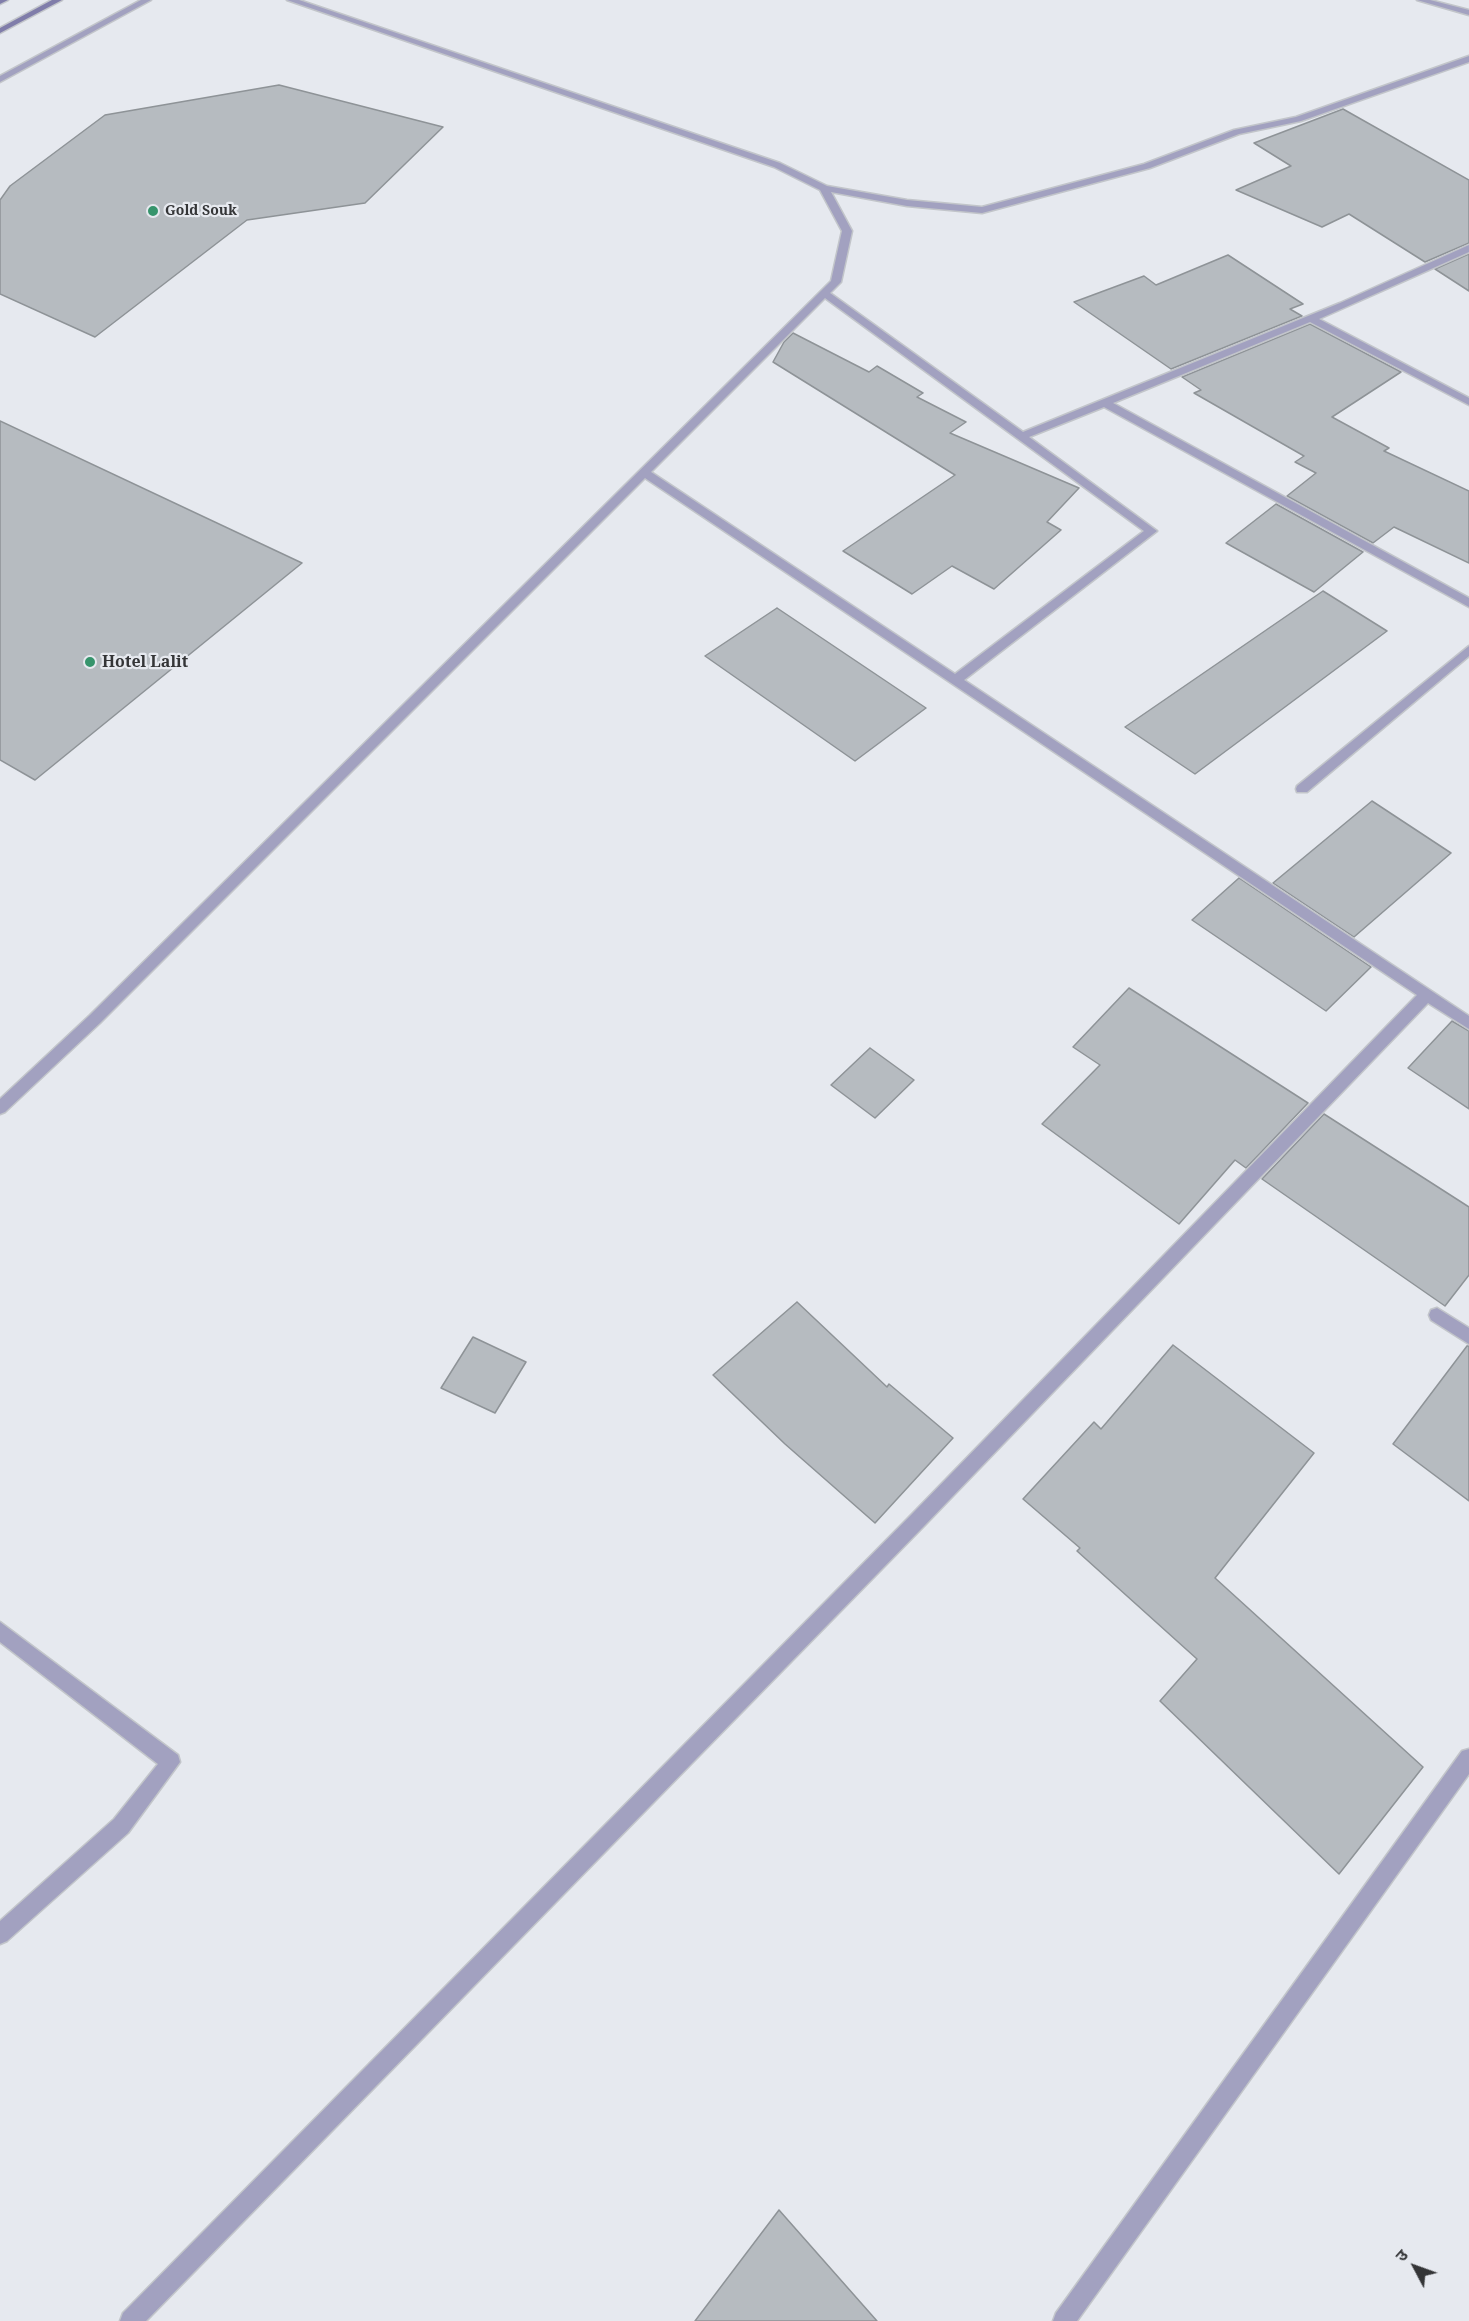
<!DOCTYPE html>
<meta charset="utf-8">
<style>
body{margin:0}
#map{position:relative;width:1469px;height:2321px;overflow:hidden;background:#e6e9ef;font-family:"Noto Serif","Noto Sans Devanagari",serif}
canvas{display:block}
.north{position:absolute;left:1385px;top:2237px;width:60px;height:60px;-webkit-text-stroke:4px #e6e9ef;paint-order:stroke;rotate:311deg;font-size:16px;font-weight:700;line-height:24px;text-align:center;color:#343537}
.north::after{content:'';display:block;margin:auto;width:21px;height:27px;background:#343537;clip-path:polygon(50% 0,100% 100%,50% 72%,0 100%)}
</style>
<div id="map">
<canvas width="1469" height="2321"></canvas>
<div class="north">उ</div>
</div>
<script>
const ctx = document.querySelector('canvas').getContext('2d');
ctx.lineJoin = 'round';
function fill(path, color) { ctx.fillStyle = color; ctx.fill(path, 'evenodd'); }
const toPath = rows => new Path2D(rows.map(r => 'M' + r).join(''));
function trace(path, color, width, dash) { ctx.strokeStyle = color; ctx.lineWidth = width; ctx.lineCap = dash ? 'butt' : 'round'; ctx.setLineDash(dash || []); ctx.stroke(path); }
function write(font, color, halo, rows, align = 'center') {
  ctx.font = font + ' "Noto Serif",serif'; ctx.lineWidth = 4.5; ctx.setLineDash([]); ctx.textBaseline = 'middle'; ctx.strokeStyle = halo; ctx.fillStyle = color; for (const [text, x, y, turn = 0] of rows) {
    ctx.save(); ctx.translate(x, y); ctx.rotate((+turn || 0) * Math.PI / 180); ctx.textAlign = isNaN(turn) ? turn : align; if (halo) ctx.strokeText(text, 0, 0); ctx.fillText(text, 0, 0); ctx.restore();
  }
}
const building = toPath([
 [279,85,443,127,365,203,247,220,95,337,0,294,0,200,10,186,105,115,279,85],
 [1343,109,1469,180,1469,243,1425,262,1349,214,1322,227,1236,190,1291,166,1254,143,1343,109],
 [1469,254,1469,291,1435,269,1469,254],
 [1228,255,1303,304,1290,309,1302,316,1171,369,1074,302,1144,276,1156,285,1228,255],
 [1310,324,1401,372,1332,417,1389,448,1384,451,1469,491,1469,563,1394,527,1373,543,1287,496,1316,473,1295,462,1304,456,1194,393,1201,390,1182,377,1310,324],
 [793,333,869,372,877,366,923,393,917,397,966,422,950,433,1079,488,1047,522,1061,530,994,589,952,566,912,594,843,551,955,475,773,362,784,342,793,333],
 [0,421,302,563,35,780,0,760,0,421],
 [1276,504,1363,552,1314,592,1226,543,1276,504],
 [1323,591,1387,631,1195,774,1125,727,1323,591],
 [777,608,926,708,855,761,705,656,777,608],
 [1372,801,1451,853,1354,937,1273,883,1372,801],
 [1239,878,1371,967,1326,1011,1192,920,1239,878],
 [1129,988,1308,1103,1246,1168,1235,1160,1179,1224,1042,1124,1100,1065,1073,1047,1129,988],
 [1452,1021,1469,1031,1469,1109,1408,1068,1452,1021],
 [870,1048,914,1080,875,1118,831,1085,870,1048],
 [1324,1114,1469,1207,1469,1275,1445,1306,1262,1179,1324,1114],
 [797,1302,887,1387,889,1384,953,1438,875,1523,785,1444,713,1375,797,1302],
 [473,1337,526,1362,495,1413,441,1388,473,1337],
 [1173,1345,1314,1453,1215,1578,1423,1767,1339,1874,1160,1701,1197,1659,1077,1551,1080,1548,1023,1499,1094,1422,1101,1429,1173,1345],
 [1467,1346,1469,1346,1469,1501,1393,1444,1467,1346],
 [779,2210,877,2321,695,2321,779,2210]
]);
const lane = toPath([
 [141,0,151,0,0,82,0,76,141,0]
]);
const street = toPath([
 [287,0,299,0,780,163,827,186,907,200,982,207,1144,164,1234,130,1296,117,1469,56,1469,62,1301,121,1239,134,1150,168,982,213,907,206,831,192,852,231,841,282,830,293,1023,432,1340,303,1469,245,1469,252,1319,319,1469,398,1469,405,1310,322,1113,403,1469,598,1469,607,1104,407,1029,437,1157,531,964,680,1469,1016,1469,1029,1428,1003,925,1525,146,2321,120,2321,123,2313,913,1513,1417,995,645,478,100,1023,5,1112,0,1114,0,1099,90,1015,831,281,842,231,820,190,774,167,287,0],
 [825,298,1144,531,955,674,651,472,825,298],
 [1417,0,1430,0,1469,10,1469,15,1417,0],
 [1469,646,1469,656,1307,792,1297,792,1296,789,1297,786,1469,646],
 [1437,1308,1469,1328,1469,1344,1431,1320,1429,1315,1431,1310,1437,1308],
 [0,1622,178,1755,180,1762,128,1833,7,1941,0,1944,0,1921,114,1819,158,1764,0,1642,0,1622],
 [1469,1749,1469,1774,1077,2321,1053,2321,1056,2313,1462,1751,1469,1749]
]);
const secondary = toPath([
 [0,0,8,0,0,4,0,0],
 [52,0,62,0,0,33,0,28,52,0]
]);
const markers = [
 [153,211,6,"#36946c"],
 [90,662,6,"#36946c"]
];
const farPoinames = [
 ["Gold Souk",165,211]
];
const poiNames = [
 ["Hotel Lalit",102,662]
];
fill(building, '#b6bbc0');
trace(building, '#8e9397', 1.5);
trace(lane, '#c2c5ca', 3);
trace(street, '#c2c5ca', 3);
trace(secondary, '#c2c5ca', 3);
fill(lane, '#a2a1c0');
fill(street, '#a2a1c0');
fill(secondary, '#807daa');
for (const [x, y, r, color] of markers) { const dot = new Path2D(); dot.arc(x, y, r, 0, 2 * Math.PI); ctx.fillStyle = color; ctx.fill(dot); trace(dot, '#e6e9ef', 2); }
write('bold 14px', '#343537', '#e6e9ef', farPoinames, 'left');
write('bold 16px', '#343537', '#e6e9ef', poiNames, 'left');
</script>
